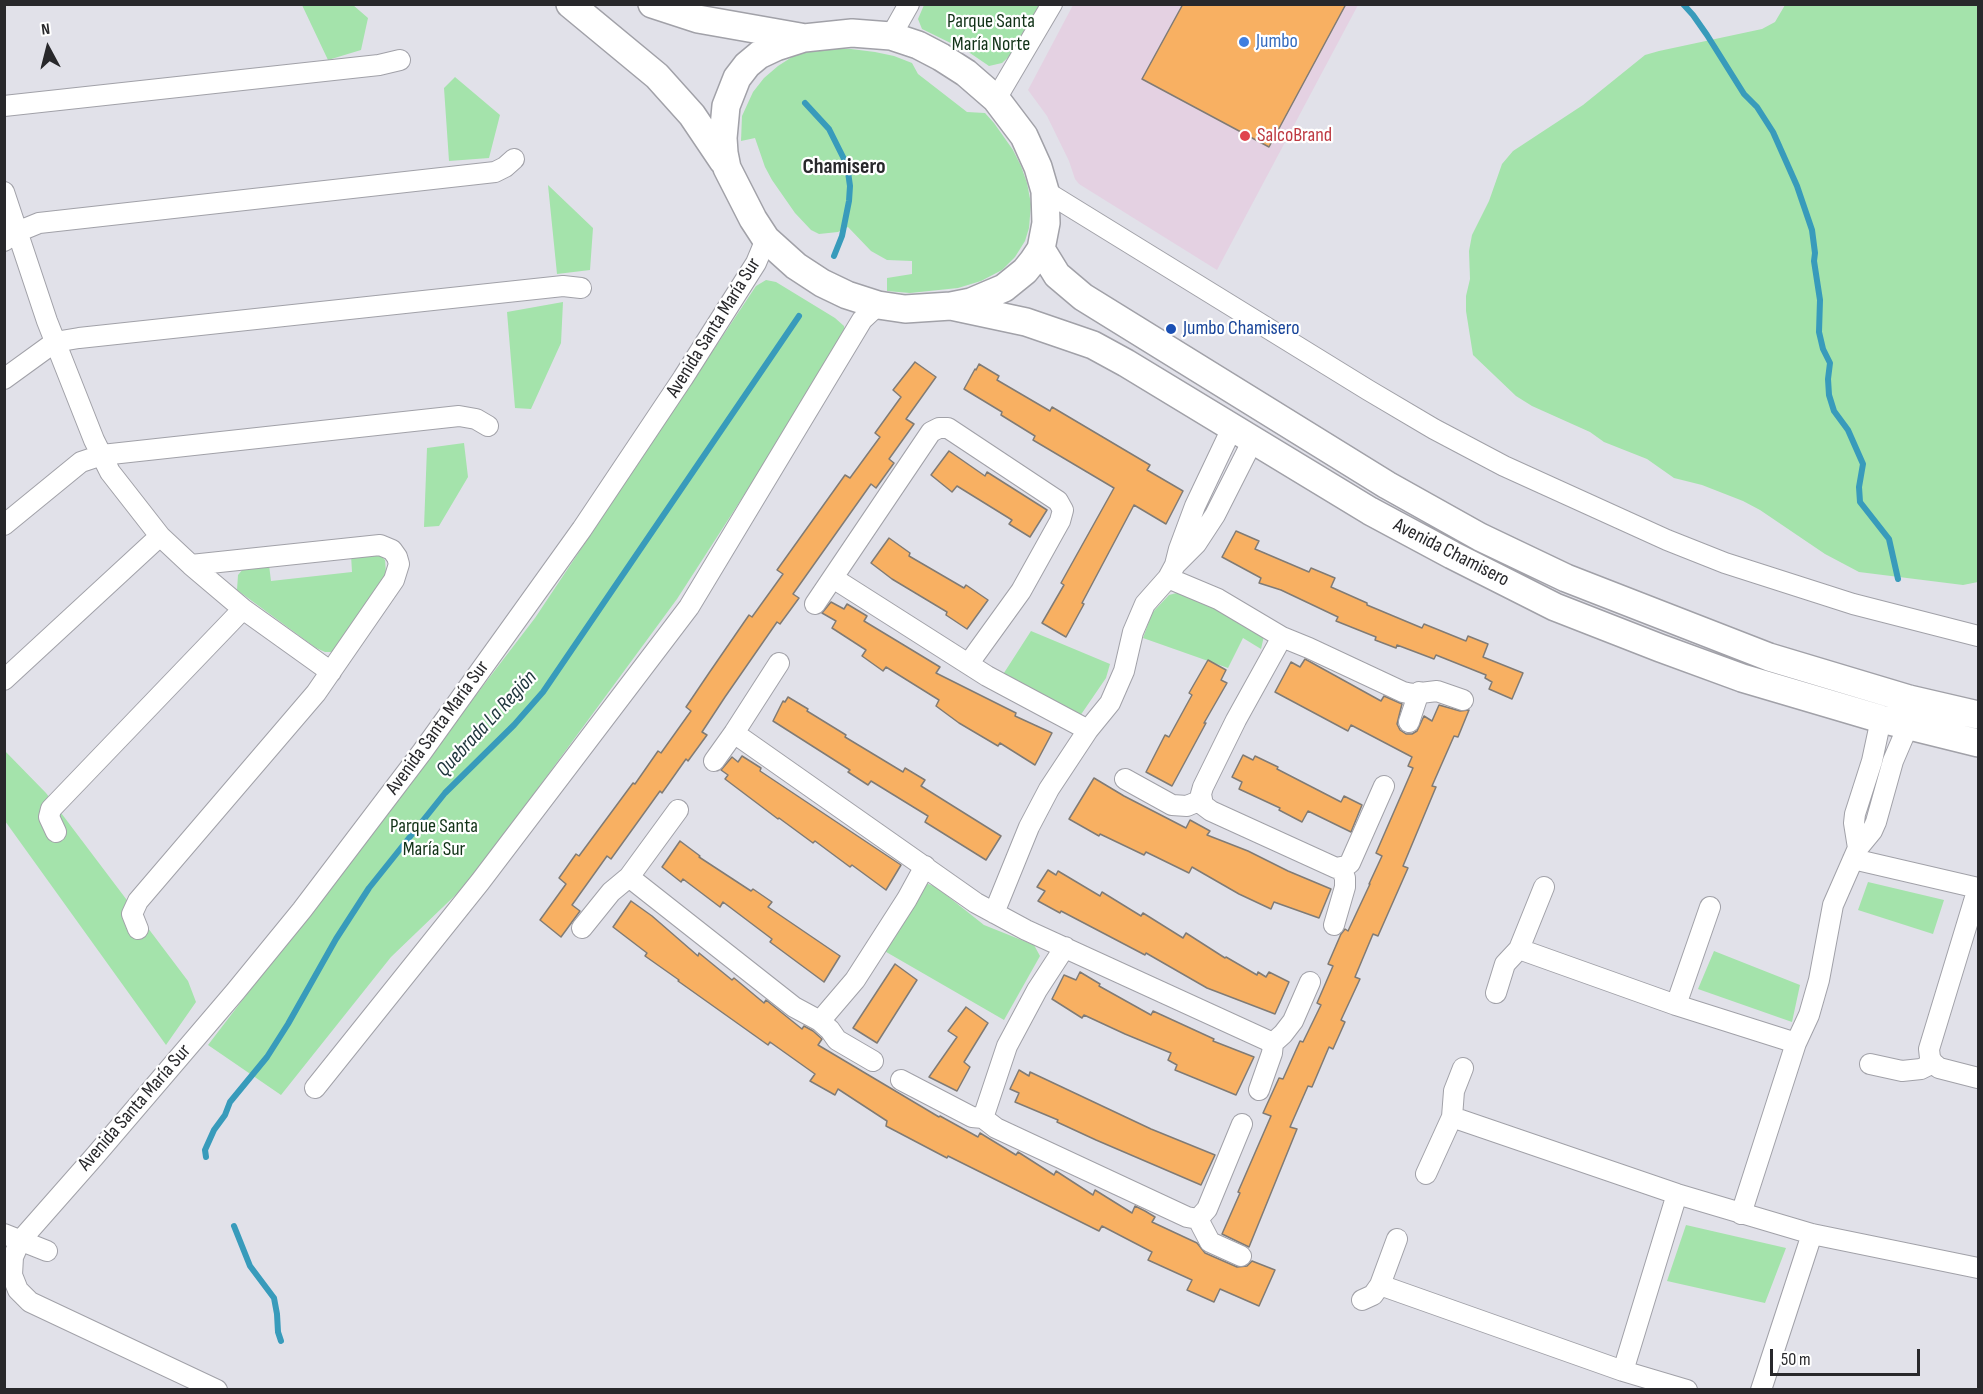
<!DOCTYPE html>
<meta charset="utf-8">
<style>
body{margin:0}
#map{position:relative;width:1983px;height:1394px;overflow:hidden;background:#e1e1e9;font-family:"Sofia Sans Condensed",sans-serif}
canvas{display:block}
.frame{position:absolute;inset:0;border:6px solid #28282b;pointer-events:none}
.north{position:absolute;left:18px;top:18px;width:60px;height:60px;-webkit-text-stroke:4px #fff;paint-order:stroke;rotate:353deg;font-size:16px;font-weight:700;line-height:24px;text-align:center;color:#28282b}
.north::after{content:'';display:block;margin:auto;width:21px;height:27px;background:#28282b;clip-path:polygon(50% 0,100% 100%,50% 72%,0 100%)}
.scale{position:absolute;left:1770px;top:1349px;width:150px;height:27px;box-sizing:border-box;border:3px solid #28282b;border-top:0;padding-left:8px;font-size:18px;line-height:21px;white-space:nowrap;color:#28282b;-webkit-text-stroke:4px #fff;paint-order:stroke}
</style>
<div id="map">
<canvas width="1983" height="1394"></canvas>
<div class="frame"></div>
<div class="north">N</div>
<div class="scale">50 m</div>
</div>
<script>
const ctx = document.querySelector('canvas').getContext('2d');
ctx.lineJoin = 'round';
function fill(path, color) { ctx.fillStyle = color; ctx.fill(path, 'evenodd'); }
const toPath = rows => new Path2D(rows.map(r => 'M' + r).join(''));
function trace(path, color, width, dash) { ctx.strokeStyle = color; ctx.lineWidth = width; ctx.lineCap = dash ? 'butt' : 'round'; ctx.setLineDash(dash || []); ctx.stroke(path); }
function write(font, color, halo, rows, align = 'center') {
  ctx.font = font + ' "Sofia Sans Condensed",sans-serif'; ctx.lineWidth = 4.5; ctx.setLineDash([]); ctx.textBaseline = 'middle'; ctx.strokeStyle = halo; ctx.fillStyle = color; for (const [text, x, y, turn = 0] of rows) {
    ctx.save(); ctx.translate(x, y); ctx.rotate((+turn || 0) * Math.PI / 180); ctx.textAlign = isNaN(turn) ? turn : align; if (halo) ctx.strokeText(text, 0, 0); ctx.fillText(text, 0, 0); ctx.restore();
  }
}
const commercial = toPath([
 [1073,5,1358,5,1217,270,1079,184,1075,179,1069,161,1047,116,1028,90]
]);
const green = toPath([
 [302,5,353,5,368,18,361,50,328,60],
 [924,5,1039,5,1014,52,1002,63,989,66,967,51,922,29,918,19],
 [1785,5,1978,5,1978,582,1963,585,1859,572,1825,554,1760,510,1743,501,1702,485,1674,478,1647,459,1604,442,1590,432,1532,406,1516,396,1473,355,1466,311,1466,296,1470,279,1469,251,1472,235,1489,201,1502,164,1513,151,1583,105,1645,55,1659,51,1762,29,1775,22],
 [822,49,851,49,875,52,894,56,912,63,918,74,967,112,985,113,994,123,1013,150,1021,166,1027,183,1031,204,1029,228,1025,241,1015,257,1002,270,981,281,958,288,910,293,887,291,887,278,912,274,912,261,887,260,871,251,848,227,838,232,819,234,811,230,795,213,772,180,765,167,755,138,741,141,742,116,753,92,764,78,778,66,792,57,807,51],
 [455,77,500,115,489,158,449,161,444,88],
 [548,185,593,228,590,270,557,274],
 [766,280,776,282,835,318,844,326,846,337,677,599,469,882,391,957,281,1095,208,1045,535,618,756,286],
 [563,302,561,343,531,409,515,408,507,312],
 [464,443,468,477,439,526,424,527,427,448],
 [379,554,385,560,386,574,334,652,325,652,316,648,237,590,238,575,243,569,247,568,269,565,271,581,352,572,351,555],
 [1184,591,1264,636,1261,649,1243,638,1228,668,1143,638,1152,613,1169,595],
 [1031,631,1110,664,1106,678,1080,716,1002,676],
 [4,750,46,793,188,981,196,1002,166,1045,5,821],
 [923,882,936,887,984,925,1034,945,1040,956,1004,1020,881,949],
 [1868,882,1944,900,1933,934,1858,910],
 [1714,951,1800,985,1792,1022,1698,989],
 [1686,1225,1786,1248,1765,1303,1667,1281]
]);
const stream = toPath([
 [1683,4,1693,15,1707,35,1744,94,1757,107,1773,132,1797,186,1812,230,1815,253,1814,261,1820,300,1819,332,1823,349,1830,363,1828,379,1829,395,1834,411,1848,430,1863,464,1859,487,1860,502,1889,539,1898,579],
 [805,103,829,129,847,165,850,186,849,201,842,236,834,256],
 [206,1157,205,1150,214,1130,225,1115,230,1102,267,1057,288,1024,336,939,369,888,445,793,514,725,543,692,799,316],
 [234,1226,250,1266,274,1298,277,1314,278,1332,281,1341]
]);
const building = toPath([
 [1183,4,1346,4,1269,147,1142,79,1183,4],
 [915,362,936,377,906,419,914,424,889,459,894,463,876,488,871,484,793,594,799,598,780,624,777,622,725,697,702,732,707,735,688,761,686,759,662,793,660,791,611,859,607,856,572,905,580,911,561,937,540,920,566,884,559,878,576,854,579,856,633,783,635,784,658,751,661,753,691,711,686,707,709,673,749,615,752,617,783,574,777,570,845,475,850,478,880,437,875,433,901,397,893,390,915,362],
 [979,364,999,376,997,380,1050,411,1052,407,1150,465,1147,470,1183,491,1166,524,1134,505,1082,603,1084,604,1066,637,1042,623,1064,585,1061,583,1114,488,1033,440,1035,436,1001,415,1002,412,964,389,975,369,976,370,979,364],
 [949,451,985,476,987,472,1047,510,1030,537,1009,524,1012,520,957,486,952,492,931,475,949,451],
 [1236,531,1259,541,1255,549,1309,572,1311,568,1335,578,1331,587,1367,603,1367,605,1422,628,1424,624,1466,641,1468,636,1488,644,1483,657,1523,673,1512,699,1489,689,1492,682,1485,678,1486,675,1436,655,1434,659,1397,645,1396,648,1375,640,1376,637,1336,621,1338,617,1281,590,1259,583,1261,578,1222,557,1236,531],
 [889,538,910,553,909,556,964,588,966,585,988,600,967,629,946,615,947,612,892,579,871,563,889,538],
 [831,602,844,609,847,604,867,616,864,621,940,667,936,673,1016,713,1015,716,1052,733,1035,765,1000,743,998,746,959,723,936,706,939,700,886,667,883,671,862,656,866,650,832,628,836,621,822,613,831,602],
 [1305,659,1381,701,1384,696,1402,704,1397,724,1400,730,1406,734,1412,734,1417,731,1424,716,1432,721,1439,705,1460,711,1469,710,1458,737,1454,736,1432,786,1436,787,1403,866,1408,868,1378,936,1373,934,1355,977,1360,979,1341,1020,1345,1022,1333,1049,1329,1047,1312,1087,1308,1086,1290,1127,1297,1129,1249,1247,1222,1234,1240,1193,1238,1192,1271,1116,1263,1113,1279,1078,1283,1079,1300,1041,1303,1042,1321,1005,1317,1003,1333,966,1328,964,1341,934,1345,929,1348,931,1370,884,1369,884,1382,856,1376,853,1413,768,1408,766,1412,757,1351,725,1348,731,1275,692,1291,662,1300,667,1305,659],
 [1208,660,1226,670,1221,680,1227,683,1204,723,1206,723,1172,786,1146,772,1165,735,1169,737,1192,695,1189,693,1208,660],
 [788,697,808,709,807,711,846,735,845,737,903,772,905,768,925,780,921,786,1001,836,986,860,925,822,928,816,871,781,868,785,848,772,850,770,773,721,783,701,785,702,788,697],
 [1243,755,1253,760,1255,756,1278,767,1277,769,1341,802,1344,796,1362,805,1351,832,1308,811,1302,822,1279,810,1280,808,1239,789,1242,782,1232,777,1243,755],
 [742,756,761,768,760,771,901,865,886,890,852,865,850,867,815,841,813,843,779,818,778,819,725,779,728,775,721,770,732,757,738,762,742,756],
 [1094,778,1124,796,1186,828,1190,820,1210,831,1207,835,1248,851,1288,871,1331,889,1319,918,1274,902,1271,909,1239,894,1192,867,1189,873,1146,852,1144,855,1100,834,1099,836,1069,819,1094,778],
 [680,841,700,856,699,857,751,891,753,889,772,902,768,907,840,956,824,982,770,942,772,939,723,902,720,907,683,879,681,882,662,867,680,841],
 [1048,870,1056,875,1058,871,1100,896,1102,892,1141,916,1143,913,1183,938,1186,933,1225,958,1226,957,1257,975,1258,972,1266,977,1269,972,1289,982,1275,1014,1207,988,1146,953,1145,955,1061,911,1060,913,1038,901,1045,891,1037,887,1048,870],
 [631,901,652,916,698,956,699,953,732,980,734,978,764,1003,766,1000,802,1029,804,1026,813,1031,822,1039,818,1045,939,1117,940,1116,978,1137,980,1133,1016,1155,1018,1152,1054,1175,1056,1171,1093,1195,1095,1190,1132,1213,1135,1206,1145,1211,1155,1217,1152,1222,1197,1243,1205,1253,1237,1267,1247,1266,1252,1261,1275,1270,1259,1306,1220,1289,1214,1302,1187,1290,1192,1280,1148,1260,1152,1252,1102,1226,1099,1231,948,1156,947,1158,886,1126,887,1121,838,1089,835,1095,810,1081,815,1074,770,1042,768,1045,678,981,679,980,645,956,647,953,613,927,631,901],
 [895,964,917,980,877,1043,853,1028,895,964],
 [1080,972,1100,984,1099,986,1151,1015,1153,1011,1214,1039,1213,1041,1254,1057,1236,1095,1175,1070,1177,1065,1168,1060,1171,1053,1125,1034,1084,1015,1082,1018,1052,999,1064,975,1076,980,1080,972],
 [966,1007,988,1023,964,1062,970,1067,957,1091,929,1077,957,1037,948,1031,966,1007],
 [1019,1070,1029,1076,1030,1072,1151,1129,1215,1155,1201,1185,1096,1140,1057,1122,1058,1120,1015,1102,1019,1093,1010,1089,1019,1070]
]);
const street = toPath([
 [891,36,909,4],
 [996,99,1052,4],
 [4,106,379,65,400,60],
 [1045,191,1368,390,1434,429,1504,466,1667,540,1725,563,1853,604,1978,636],
 [4,192,47,321,94,440,110,472,160,536,191,565,243,609,331,672],
 [4,241,17,232,39,223,495,172,505,167,514,159],
 [4,379,55,342,79,338,563,286,581,288],
 [4,525,81,462,102,455,459,416,476,419,488,426],
 [1175,565,1196,544,1215,515,1253,440],
 [833,578,987,676,1088,730],
 [1168,578,1218,599,1282,637,1309,648,1403,692,1412,694,1437,691,1463,700],
 [815,604,931,432,939,428,948,428,1058,501,1063,510,1060,521,1021,591,969,663],
 [1282,637,1236,720,1203,787,1201,794,1203,805,1211,811,1336,868,1346,866,1350,863,1384,786],
 [4,680,160,536],
 [1409,722,1419,692],
 [734,733,976,903,1026,930,1273,1043],
 [714,761,734,733,779,663],
 [1125,779,1172,805,1187,806,1201,800],
 [56,832,49,817,51,809,243,609],
 [1858,848,1854,823,1855,814,1872,761,1881,719],
 [1853,859,1978,888],
 [629,877,794,1007,820,1021,830,1030,837,1040,873,1061],
 [1978,888,1929,1049,1930,1058,1933,1063,1939,1068,1978,1078],
 [994,913,1029,827,1049,789,1088,730,1110,703,1124,671,1133,632,1145,604,1168,578,1175,565,1179,549,1195,506,1232,428],
 [1334,925,1345,887,1345,878,1341,868],
 [582,928,611,892,629,877,678,810],
 [138,929,132,914,138,901,316,693,394,580,399,564,397,557,392,550,380,545,191,565],
 [1065,947,1037,990,1007,1046,983,1118,996,1128,1187,1217,1198,1219],
 [1519,949,1676,1005,1796,1043],
 [1496,993,1505,964,1519,949,1544,887],
 [1676,1005,1710,907],
 [820,1021,855,980,907,899,925,866],
 [1870,1064,1902,1071,1921,1069,1933,1063],
 [901,1080,972,1117,983,1118],
 [315,1088,480,882,689,607,862,320,878,305],
 [1259,1090,1272,1053,1273,1043,1283,1034,1293,1021,1310,982],
 [1452,1117,1677,1194,1812,1234,1978,1268],
 [1426,1174,1452,1117,1454,1091,1463,1068],
 [1741,1214,1796,1043,1809,1015,1819,980,1833,905,1858,848,1872,831,1876,822,1893,761,1908,726],
 [1198,1219,1207,1209,1242,1124],
 [1198,1219,1210,1242,1241,1256],
 [4,1234,47,1251],
 [1380,1285,1623,1371,1687,1390],
 [1362,1300,1373,1295,1380,1285,1397,1239],
 [1623,1371,1677,1194],
 [217,1390,30,1302,18,1290,12,1275,13,1257,20,1241,94,1157,235,992,302,910,422,752,582,529,683,378,756,263,766,239],
 [1761,1390,1812,1234]
]);
const secondary = toPath([
 [570,4,657,76,692,115,723,161],
 [652,4,698,19,800,37],
 [852,33,891,36,918,45,941,57,966,73,996,99,1024,136,1038,167,1045,191,1046,223,1041,249,1033,261,1025,271,1004,288,971,302,951,306,905,309,878,305,847,295,822,283,796,266,766,239,753,219,727,168,724,153,723,138,726,106,737,78,747,65,759,55,776,47,804,38,852,33],
 [1041,249,1057,275,1083,297,1387,485,1480,537,1566,578,1769,657,1909,699,1978,715],
 [951,306,1026,322,1093,345,1126,363,1370,511,1452,555,1555,607,1660,648,1742,678,1881,719,1978,743]
]);
const markers = [
 [1244,42,6,"#3f7fe0"],
 [1245,136,6,"#e0444e"],
 [1171,329,6,"#1a4fb4"]
];
const parkNames = [
 ["Parque Santa",991,22],
 ["María Norte",991,45],
 ["Parque Santa",434,827],
 ["María Sur",434,850]
];
const shopNames = [
 ["Jumbo",1256,42]
];
const healthNames = [
 ["SalcoBrand",1257,136]
];
const streetNames = [
 ["Avenida Santa María Sur",714,328,-58],
 ["Avenida Chamisero",1451,553,27],
 ["Avenida Santa María Sur",438,728,-54],
 ["Avenida Santa María Sur",135,1108,-49]
];
const transitNames = [
 ["Jumbo Chamisero",1183,329]
];
const waterNames = [
 ["Quebrada La Región",487,724,-47]
];
const quarterNames = [
 ["Chamisero",844,167]
];
fill(commercial, '#e4d1e2');
fill(green, '#a4e3ab');
trace(stream, '#389bbb', 6);
fill(building, '#f8b062');
trace(building, '#807b75', 1.5);
trace(street, '#a1a1a8', 22);
trace(secondary, '#a1a1a8', 30);
trace(street, '#fff', 20);
trace(secondary, '#fff', 27);
for (const [x, y, r, color] of markers) { const dot = new Path2D(); dot.arc(x, y, r, 0, 2 * Math.PI); ctx.fillStyle = color; ctx.fill(dot); trace(dot, '#fff', 2); }
write('20px', '#113217', '#fff', parkNames);
write('20px', '#366cbe', '#fff', shopNames, 'left');
write('20px', '#be3a42', '#fff', healthNames, 'left');
write('20px', '#28282b', '#fff', streetNames);
write('20px', '#164399', '#fff', transitNames, 'left');
write('italic 21px', '#20363e', '#fff', waterNames);
write('bold 22px', '#28282b', '#fff', quarterNames);
</script>
